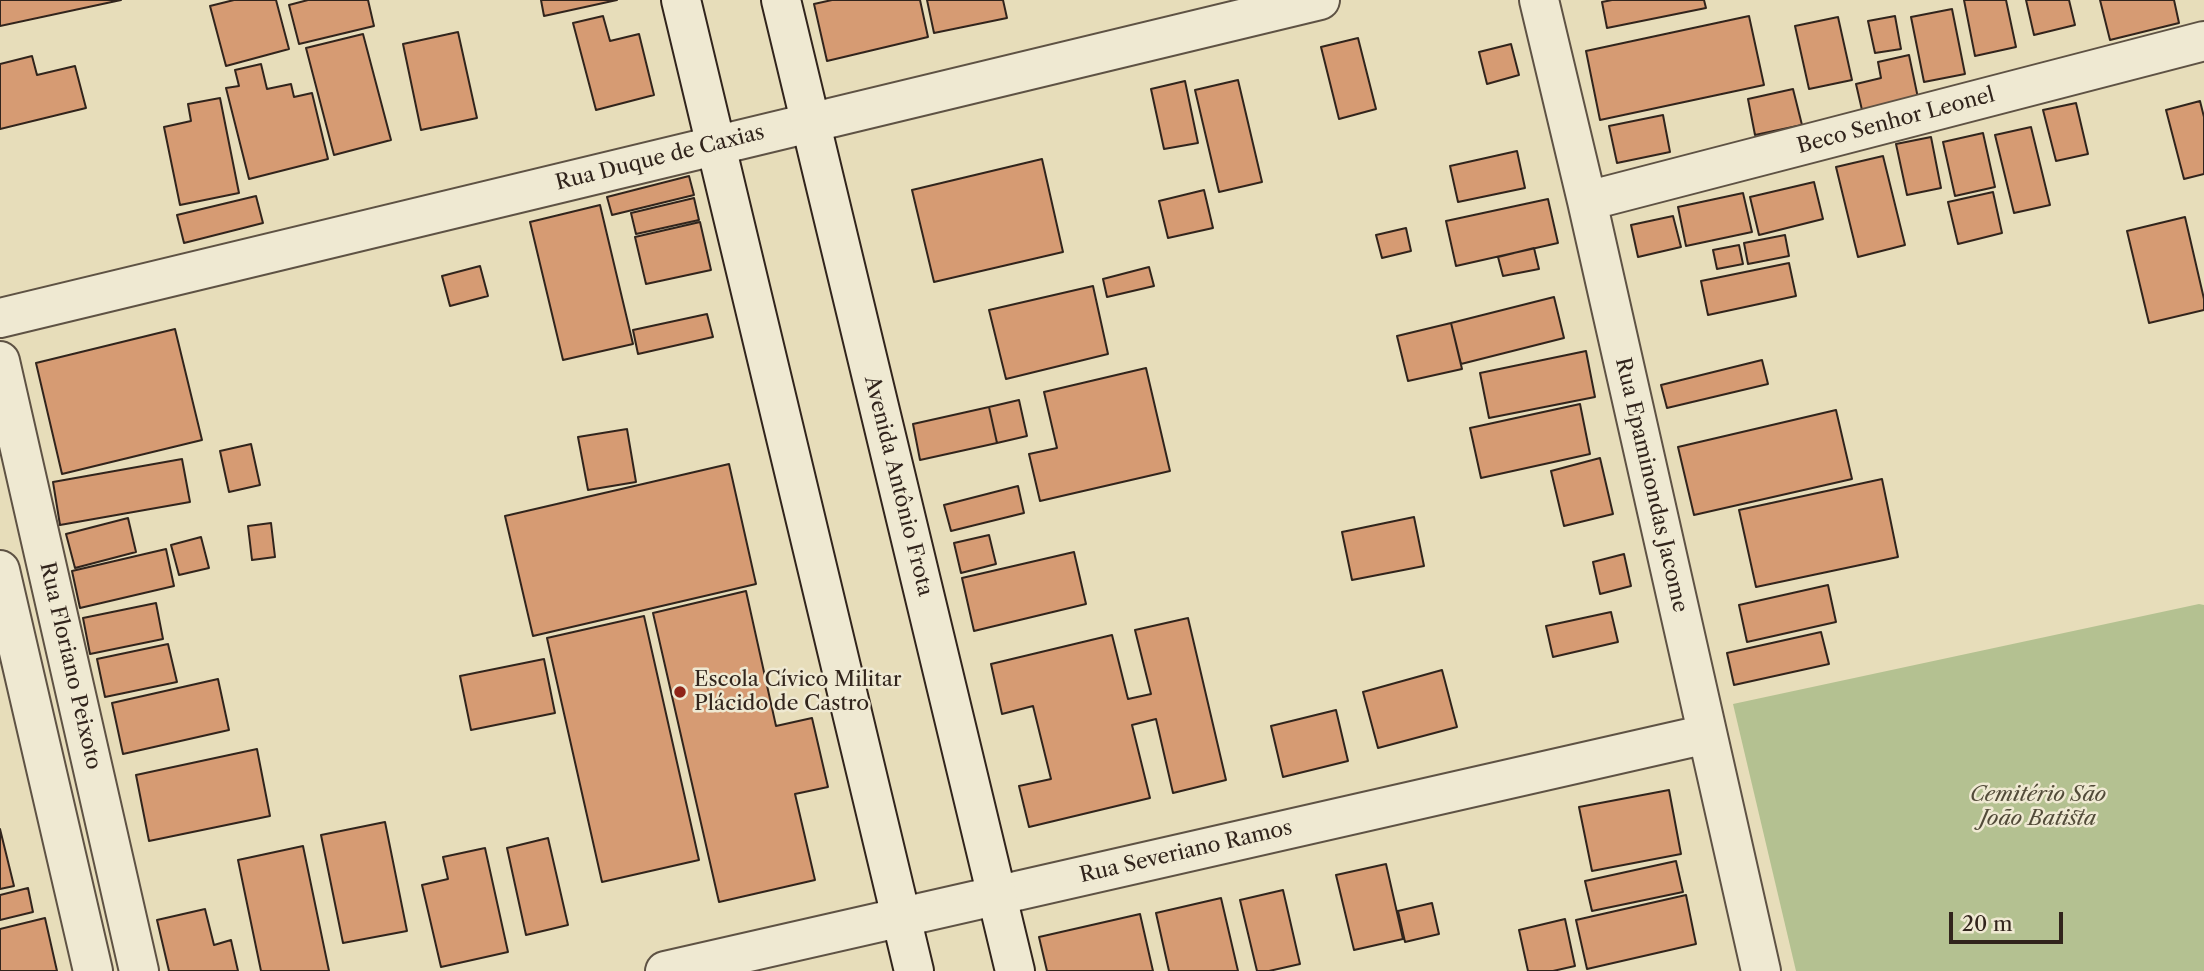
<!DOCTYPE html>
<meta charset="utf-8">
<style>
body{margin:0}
#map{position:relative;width:2204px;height:971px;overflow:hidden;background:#e7ddba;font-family:"Libre Caslon Text",serif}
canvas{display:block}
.scale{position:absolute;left:1949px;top:912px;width:114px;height:32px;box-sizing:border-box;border:4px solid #31241c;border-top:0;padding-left:9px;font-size:21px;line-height:24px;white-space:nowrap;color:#31241c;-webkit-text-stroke:5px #efe9d2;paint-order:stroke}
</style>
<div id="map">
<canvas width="2204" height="971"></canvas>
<div class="scale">20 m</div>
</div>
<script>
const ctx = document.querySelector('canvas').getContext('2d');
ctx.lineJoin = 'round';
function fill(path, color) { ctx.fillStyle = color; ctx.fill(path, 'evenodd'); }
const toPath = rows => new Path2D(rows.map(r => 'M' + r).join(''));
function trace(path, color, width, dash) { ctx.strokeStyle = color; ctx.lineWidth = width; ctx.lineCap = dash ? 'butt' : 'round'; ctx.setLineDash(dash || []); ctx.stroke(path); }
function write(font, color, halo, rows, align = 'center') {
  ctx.font = font + ' "Libre Caslon Text",serif'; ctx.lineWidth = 5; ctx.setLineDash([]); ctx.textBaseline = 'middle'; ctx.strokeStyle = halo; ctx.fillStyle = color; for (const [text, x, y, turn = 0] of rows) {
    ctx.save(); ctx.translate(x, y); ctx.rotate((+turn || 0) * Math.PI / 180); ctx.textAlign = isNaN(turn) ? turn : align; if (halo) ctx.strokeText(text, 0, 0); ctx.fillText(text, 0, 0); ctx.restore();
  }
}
const green = toPath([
 [2199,604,2204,605,2204,971,1796,971,1733,704]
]);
const building = toPath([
 [0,0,121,0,0,26,0,0],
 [234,0,276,0,289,49,226,66,210,6,234,0],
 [308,0,368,0,374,26,299,44,289,5,308,0],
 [541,0,617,0,544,16,541,0],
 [832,0,920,0,928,37,827,61,814,4,832,0],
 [927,0,1003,0,1007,18,934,33,927,0],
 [1612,0,1704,0,1706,8,1607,28,1602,2,1612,0],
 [1964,0,2006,0,2016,47,1975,56,1964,0],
 [2026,0,2069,0,2075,25,2034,35,2026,0],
 [2100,0,2174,0,2179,23,2110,40,2100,0],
 [1952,9,1965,74,1924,82,1911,17,1952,9],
 [603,16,610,41,639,34,654,95,596,110,573,23,603,16],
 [1749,16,1764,85,1600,120,1586,51,1749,16],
 [1895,16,1901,49,1875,53,1868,21,1895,16],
 [1838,17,1852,80,1809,89,1795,26,1838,17],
 [458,32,477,118,421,130,403,44,458,32],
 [363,34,391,140,334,155,306,48,363,34],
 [1358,38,1376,109,1339,119,1321,47,1358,38],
 [1511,44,1519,75,1487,84,1479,52,1511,44],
 [1909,55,1918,98,1862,110,1856,84,1881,78,1878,62,1909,55],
 [32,56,37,75,75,66,86,108,0,129,0,64,32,56],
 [261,64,267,89,291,84,294,97,312,93,328,159,249,179,226,88,239,86,235,70,261,64],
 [1238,80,1262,182,1219,192,1195,90,1238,80],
 [1185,81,1198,143,1164,149,1151,89,1185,81],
 [1793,89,1802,125,1755,135,1748,99,1793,89],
 [220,98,239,193,180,205,164,127,191,121,188,104,220,98],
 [2200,101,2204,117,2204,174,2184,179,2166,110,2200,101],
 [2076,103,2088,154,2056,161,2043,110,2076,103],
 [1663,115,1670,152,1617,163,1609,126,1663,115],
 [2031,127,2050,205,2014,213,1995,135,2031,127],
 [1983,133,1995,187,1955,196,1943,142,1983,133],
 [1931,137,1941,188,1907,195,1896,144,1931,137],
 [1517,151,1525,188,1458,202,1450,166,1517,151],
 [1883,156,1905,245,1858,257,1836,167,1883,156],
 [1042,159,1063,252,934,282,912,190,1042,159],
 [689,176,694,195,612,215,607,197,689,176],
 [1814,182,1823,219,1759,235,1750,197,1814,182],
 [1204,190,1213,228,1168,238,1159,201,1204,190],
 [1993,192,2002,233,1958,244,1948,202,1993,192],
 [1743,193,1752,232,1686,246,1678,207,1743,193],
 [256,196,263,223,184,243,177,215,256,196],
 [694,198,699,220,636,234,631,213,694,198],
 [1548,199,1558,243,1456,266,1446,221,1548,199],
 [600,205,633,344,563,360,530,222,600,205],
 [1673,216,1681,247,1638,257,1631,225,1673,216],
 [2185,217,2204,299,2204,310,2149,323,2127,231,2185,217],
 [700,222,711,270,646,284,635,237,700,222],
 [1406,228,1411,251,1382,258,1376,235,1406,228],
 [1785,235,1789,256,1748,264,1744,243,1785,235],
 [1739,245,1743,264,1717,269,1713,250,1739,245],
 [1534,248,1539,269,1503,276,1498,257,1534,248],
 [1789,263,1796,296,1708,315,1701,281,1789,263],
 [480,266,488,296,450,306,442,276,480,266],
 [1149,267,1154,286,1107,297,1103,279,1149,267],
 [1093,286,1108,354,1006,379,989,310,1093,286],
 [1554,297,1564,338,1461,364,1451,323,1554,297],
 [707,314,713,337,638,354,633,330,707,314],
 [1451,323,1462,369,1408,381,1397,336,1451,323],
 [175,329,202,440,62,474,36,363,175,329],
 [1586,351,1595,397,1489,418,1480,373,1586,351],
 [1762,360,1768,384,1667,408,1661,385,1762,360],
 [1146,368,1170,471,1040,501,1029,454,1057,448,1044,392,1146,368],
 [1019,400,1027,436,997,443,989,407,1019,400],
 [1580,404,1590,454,1481,478,1470,428,1580,404],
 [989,407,997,443,920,460,913,424,989,407],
 [1836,410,1852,479,1694,515,1678,447,1836,410],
 [627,429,636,482,588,490,578,437,627,429],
 [251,444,260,485,229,492,220,451,251,444],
 [1600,458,1613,514,1564,526,1551,471,1600,458],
 [182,459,190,502,60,525,53,482,182,459],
 [729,464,756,584,533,636,505,516,729,464],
 [1882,479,1898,557,1756,587,1739,510,1882,479],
 [1018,486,1024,513,951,531,944,505,1018,486],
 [1414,517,1424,566,1352,580,1342,532,1414,517],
 [128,518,136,552,75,568,66,534,128,518],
 [271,523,275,557,252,560,248,526,271,523],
 [989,535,996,564,961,573,954,543,989,535],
 [201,537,209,568,179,575,171,545,201,537],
 [166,549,174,586,80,608,72,571,166,549],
 [1074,552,1086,604,974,631,962,578,1074,552],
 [1624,554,1631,586,1600,594,1593,562,1624,554],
 [1828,585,1836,622,1747,642,1739,605,1828,585],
 [746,591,776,726,812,718,828,787,795,794,815,880,719,902,653,613,746,591],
 [156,603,163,639,90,654,83,618,156,603],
 [1611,612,1618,642,1553,657,1546,626,1611,612],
 [644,616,699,860,602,882,547,638,644,616],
 [1188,618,1226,780,1173,793,1156,719,1132,725,1150,798,1029,827,1019,786,1051,779,1033,706,1002,714,991,664,1112,635,1128,699,1151,694,1135,630,1188,618],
 [1821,632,1829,664,1734,685,1727,653,1821,632],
 [168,644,177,682,105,697,97,659,168,644],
 [544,659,555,713,471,730,460,676,544,659],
 [1442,670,1457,727,1378,748,1363,692,1442,670],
 [218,679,229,730,123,754,112,703,218,679],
 [1336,710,1348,761,1283,777,1271,726,1336,710],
 [257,749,270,816,149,841,136,775,257,749],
 [1669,790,1681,854,1592,871,1579,807,1669,790],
 [385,822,407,931,343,943,321,835,385,822],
 [0,829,14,886,0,889,0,829],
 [548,838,568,925,526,935,507,848,548,838],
 [303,846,329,971,261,971,238,860,303,846],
 [485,848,508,952,441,967,422,885,448,879,443,857,485,848],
 [1676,861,1683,892,1592,911,1585,881,1676,861],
 [1386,864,1403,939,1354,950,1336,875,1386,864],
 [28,888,33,912,0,920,0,895,28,888],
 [1283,890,1300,964,1269,971,1257,971,1240,900,1283,890],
 [1686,895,1696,944,1587,969,1576,920,1686,895],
 [1221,898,1238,971,1169,971,1156,913,1221,898],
 [1432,903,1439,934,1405,942,1398,911,1432,903],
 [205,909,214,945,231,940,238,971,169,971,157,920,205,909],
 [1140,914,1153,971,1047,971,1039,937,1140,914],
 [45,918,57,971,0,971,0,929,45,918],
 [1565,919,1575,966,1553,971,1528,971,1519,930,1565,919]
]);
const minor = toPath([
 [1539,0,1587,201,1761,971],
 [1587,201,2204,41],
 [0,318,1320,0],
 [0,361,139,971],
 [0,570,93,971],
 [665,971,1707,734]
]);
const secondary = toPath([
 [681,0,914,971],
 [781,0,1015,971]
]);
const markers = [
 [680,692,7,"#8f2418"]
];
const streetNames = [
 ["Beco Senhor Leonel",1896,121,-15],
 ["Rua Duque de Caxias",660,158,-14],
 ["Rua Epaminondas Jacome",1651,485,77],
 ["Avenida Antônio Frota",898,486,76],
 ["Rua Floriano Peixoto",70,666,77],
 ["Rua Severiano Ramos",1186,852,-13]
];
const poiNames = [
 ["Escola Cívico Militar",694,680],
 ["Plácido de Castro",694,704]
];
const parkNames = [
 ["Cemitério São",2038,795],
 ["João Batista",2038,819]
];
fill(green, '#b4c191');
fill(building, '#d69b73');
trace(building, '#31241c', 2);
trace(minor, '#5e5244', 42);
trace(secondary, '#31241c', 42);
trace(minor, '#efe9d2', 38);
trace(secondary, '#efe9d2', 38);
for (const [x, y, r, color] of markers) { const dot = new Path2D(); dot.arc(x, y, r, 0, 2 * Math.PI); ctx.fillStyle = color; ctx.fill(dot); trace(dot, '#efe9d2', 2.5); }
write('21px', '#31241c', '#efe9d2', streetNames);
write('21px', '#31241c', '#efe9d2', poiNames, 'left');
write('italic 21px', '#524b39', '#efe9d2', parkNames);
</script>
